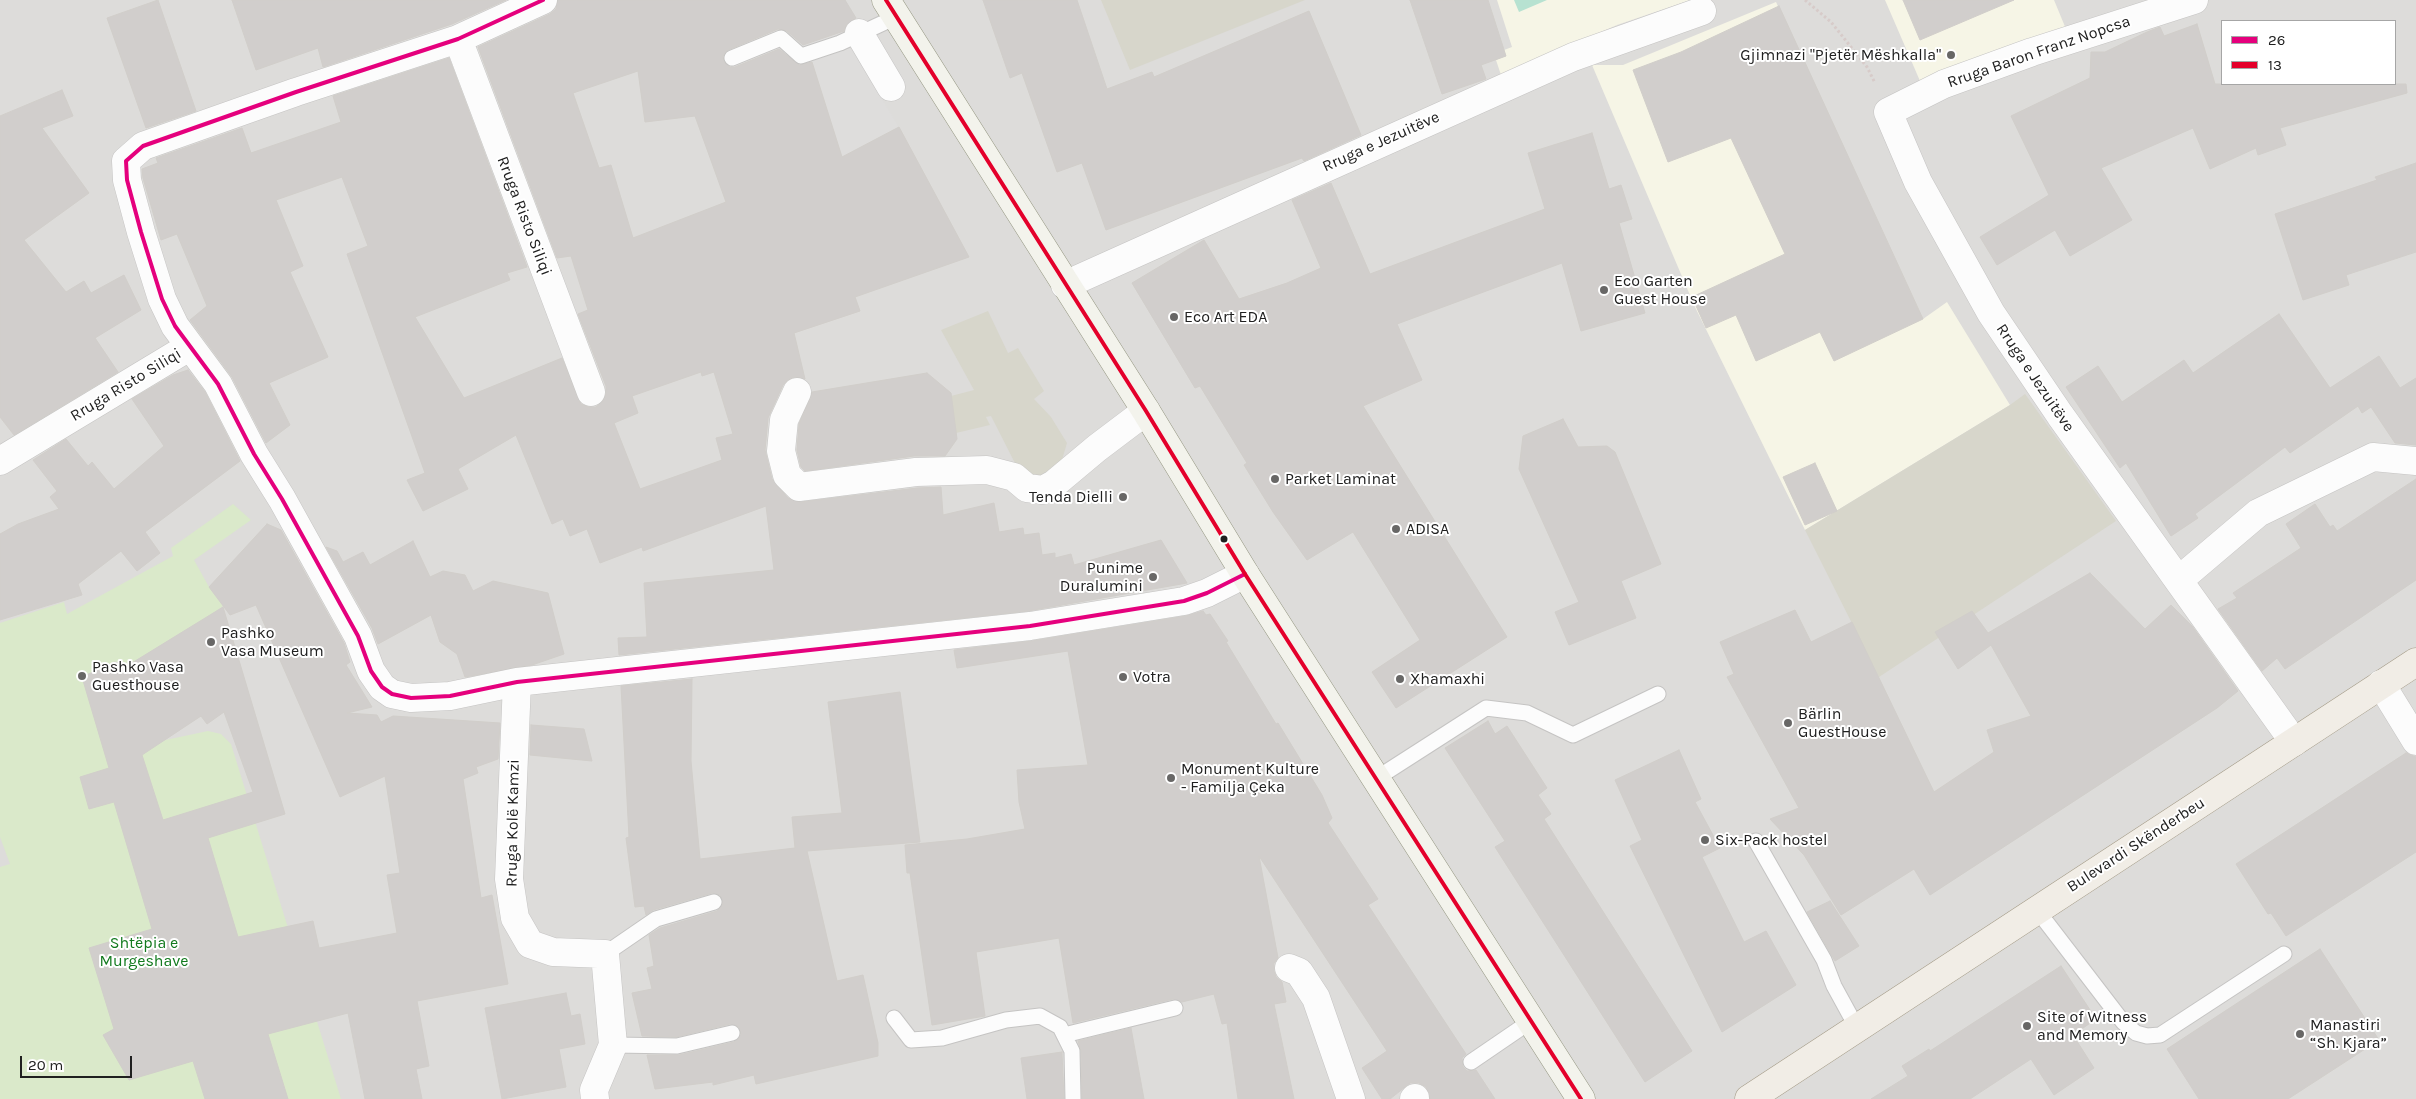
<!DOCTYPE html>
<meta charset="utf-8">
<style>
body{margin:0}
#map{position:relative;width:2416px;height:1099px;overflow:hidden;background:#eeece9;font-family:Karla,sans-serif}
canvas{display:block}
.legend{position:absolute;left:2221px;top:20px;width:175px;height:65px;box-sizing:border-box;background:#fff;border:1px solid #a6a6a6;margin:0;padding:6px 9px;list-style:none;font-size:15px;color:#202020}
.legend li{display:flex;align-items:center;gap:10px;height:25px}
.legend b{width:25px;border:1px solid #a6a6a6}
.scale{position:absolute;left:20px;top:1056px;width:112px;height:22px;box-sizing:border-box;border:2px solid #202020;border-top:0;padding-left:6px;font-size:15px;line-height:18px;white-space:nowrap;color:#202020;-webkit-text-stroke:4px #fff;paint-order:stroke}
</style>
<div id="map">
<canvas width="2416" height="1099"></canvas>
<ul class="legend">
<li><b style="height:6px;background:#e5007d"></b>26</li>
<li><b style="height:6px;background:#e4002b"></b>13</li>
</ul>
<div class="scale">20 m</div>
</div>
<script>
const ctx = document.querySelector('canvas').getContext('2d');
ctx.lineJoin = 'round';
function fill(path, color) { ctx.fillStyle = color; ctx.fill(path, 'evenodd'); }
const toPath = rows => new Path2D(rows.map(r => 'M' + r).join(''));
function trace(path, color, width, dash) { ctx.strokeStyle = color; ctx.lineWidth = width; ctx.lineCap = dash ? 'butt' : 'round'; ctx.setLineDash(dash || []); ctx.stroke(path); }
function write(font, color, halo, rows, align = 'center') {
  ctx.font = font + ' Karla,sans-serif'; ctx.lineWidth = 4; ctx.setLineDash([]); ctx.textBaseline = 'middle'; ctx.strokeStyle = halo; ctx.fillStyle = color; for (const [text, x, y, turn = 0] of rows) {
    ctx.save(); ctx.translate(x, y); ctx.rotate((+turn || 0) * Math.PI / 180); ctx.textAlign = isNaN(turn) ? turn : align; if (halo) ctx.strokeText(text, 0, 0); ctx.fillText(text, 0, 0); ctx.restore();
  }
}
const residential = toPath([
 [0,0,2416,0,2416,1099,0,1099],
 [2222,21,2395,21,2395,84,2222,84]
]);
const education = toPath([
 [1497,0,1690,0,1617,25,1501,75,1496,60,1506,56,1504,50,1512,47],
 [1885,0,2054,0,2066,29,1920,81],
 [1776,2,1923,319,1947,302,2010,405,1805,530,1695,307,1592,65,1623,65]
]);
const construction = toPath([
 [1101,0,1305,0,1130,70],
 [988,311,1008,353,1018,348,1044,391,1034,399,1051,417,1067,443,1059,470,1034,484,1019,471,991,416,986,417,990,425,956,433,951,396,974,390,941,330],
 [2025,394,2116,521,1879,677,1805,530,2010,405]
]);
const grass = toPath([
 [233,504,251,520,194,560,209,587,223,606,185,634,182,632,127,666,115,662,82,677,102,744,109,752,208,731,221,734,231,744,341,1099,0,1099,0,867,10,864,0,837,0,623,64,602,67,614,173,556,171,548]
]);
const pitch = toPath([
 [1514,0,1547,0,1519,12]
]);
const parking = toPath([
 [835,22,899,127,819,170,780,54,800,40]
]);
const building = toPath([
 [158,0,196,111,146,128,107,18,158,0],
 [232,0,506,0,452,24,323,67,318,48,256,70,232,0],
 [558,0,845,0,856,18,846,25,844,31,803,45,787,31,778,29,728,50,723,56,724,62,730,67,735,67,779,49,799,65,812,62,842,157,899,127,969,257,855,297,860,311,794,333,805,379,795,377,788,380,783,385,768,418,765,450,772,479,788,498,801,502,917,488,941,487,943,515,994,503,999,532,1023,528,1024,535,1039,533,1042,555,1055,553,1055,558,1071,554,1074,565,1161,540,1187,583,1028,611,619,655,618,638,647,637,644,583,774,570,766,506,643,551,642,547,600,563,587,529,570,536,563,519,552,524,516,435,458,469,468,489,423,511,407,480,425,473,347,254,368,246,342,177,276,200,303,266,290,272,328,357,269,383,290,425,266,443,232,377,190,320,207,306,177,234,161,240,143,178,142,169,158,163,156,158,242,128,251,153,341,122,333,96,449,58,527,267,507,273,510,280,415,317,464,398,562,358,581,404,588,407,596,407,603,401,606,394,606,386,578,314,588,310,571,256,557,258,478,47,550,14,556,9,558,0],
 [638,71,645,122,695,116,726,202,633,238,611,165,599,168,573,93,638,71],
 [701,372,702,376,714,372,733,434,716,438,722,460,640,489,614,423,638,413,632,396,701,372],
 [983,0,1077,0,1107,89,1152,72,1154,77,1309,11,1361,135,1304,161,1302,158,1106,230,1082,163,1057,172,1022,73,1010,78,983,0],
 [1410,0,1488,0,1506,56,1481,65,1486,79,1442,94,1410,0],
 [1903,0,2014,0,1920,40,1903,0],
 [1779,6,1923,319,1834,361,1820,332,1756,361,1736,315,1706,328,1692,297,1785,254,1731,138,1668,162,1633,70,1681,52,1779,6],
 [2197,24,2215,84,2406,84,2407,93,2280,128,2286,145,2258,155,2256,148,2210,169,2193,128,2101,168,2132,220,2070,256,2055,230,1997,265,1980,237,2049,195,2011,116,2090,78,2091,52,2105,52,2147,32,2160,27,2164,36,2197,24],
 [62,90,73,116,42,128,89,193,24,240,66,292,84,281,91,293,124,275,141,310,95,338,118,372,14,435,0,417,0,116,62,90],
 [1592,133,1609,189,1621,185,1632,219,1619,223,1645,313,1581,331,1562,263,1397,324,1422,380,1363,406,1507,637,1396,708,1372,672,1420,640,1353,532,1307,560,1273,512,1244,465,1247,463,1200,386,1195,388,1132,283,1204,240,1239,299,1287,283,1321,268,1292,200,1331,183,1370,274,1545,209,1528,153,1592,133],
 [2416,163,2416,252,2346,275,2349,285,2303,300,2275,214,2377,180,2375,177,2416,163],
 [2279,314,2330,388,2379,356,2400,388,2416,378,2416,445,2395,443,2371,407,2362,413,2358,406,2290,453,2285,447,2195,514,2198,518,2171,536,2126,463,2120,468,2066,387,2098,366,2122,402,2184,360,2193,373,2279,314],
 [188,370,205,392,240,461,145,532,160,553,137,571,121,551,78,584,82,595,0,620,0,534,18,524,59,509,50,497,57,491,33,460,66,439,88,466,92,462,114,489,164,446,132,399,173,375,188,370],
 [927,373,951,393,957,439,945,456,914,456,805,471,801,467,797,450,799,424,812,392,927,373],
 [1563,419,1578,447,1607,446,1615,452,1661,564,1621,581,1636,618,1569,645,1555,612,1579,602,1519,469,1523,436,1563,419],
 [1815,463,1837,511,1805,525,1783,477,1815,463],
 [2416,479,2416,580,2285,669,2277,658,2262,671,2218,609,2237,598,2233,593,2301,548,2286,524,2315,504,2330,527,2333,525,2337,531,2416,479],
 [267,524,281,530,344,643,350,662,346,665,372,707,347,713,377,715,381,722,393,716,500,723,498,759,476,767,478,773,463,779,481,898,492,895,508,984,417,1001,429,1066,416,1069,422,1099,365,1099,348,1013,268,1034,288,1099,205,1099,193,1061,129,1080,103,1035,114,1029,89,948,152,929,114,802,89,809,80,777,109,768,82,677,115,662,127,666,223,607,285,814,208,838,238,937,313,921,319,948,397,933,387,875,400,873,385,776,340,797,256,605,230,615,209,587,267,524],
 [224,712,253,792,163,820,142,755,201,716,207,724,224,712],
 [413,541,430,577,443,571,465,575,473,591,493,581,548,593,564,654,532,665,465,677,457,654,440,642,431,615,378,644,372,628,326,547,337,551,343,562,363,552,370,565,413,541],
 [2090,573,2145,629,2171,605,2192,626,2238,691,2217,708,1930,895,1914,869,1841,915,1804,855,1770,819,1799,808,1727,677,1734,674,1720,642,1795,610,1811,642,1852,622,1934,792,1994,752,1987,730,2031,716,1991,645,1958,669,1935,632,1972,611,1988,633,2090,573],
 [1203,611,1206,615,1210,614,1228,641,1226,642,1276,724,1278,723,1322,795,1332,818,1328,823,1378,899,1368,905,1466,1054,1462,1058,1463,1067,1467,1071,1476,1070,1495,1099,1430,1099,1426,1087,1419,1083,1410,1083,1390,1099,1382,1099,1362,1068,1387,1051,1259,856,1278,958,1274,963,1274,971,1276,977,1282,982,1286,1002,1274,1004,1294,1099,1238,1099,1227,1023,1222,1024,1214,994,1182,1002,1173,999,1073,1023,1059,938,976,952,985,1016,932,1025,910,873,907,873,905,845,967,839,1025,829,1019,802,1017,770,1088,765,1068,651,957,668,954,650,1032,641,1186,616,1203,611],
 [692,679,691,761,700,859,795,848,792,817,842,813,828,702,900,692,920,842,807,851,837,981,863,975,878,1043,878,1056,756,1084,754,1075,713,1085,713,1082,655,1089,647,1055,679,1055,734,1042,741,1035,739,1027,730,1024,676,1037,642,1036,632,993,652,989,647,968,654,966,649,935,660,928,717,911,723,904,720,895,712,893,653,910,646,915,644,906,635,907,626,838,629,837,621,686,692,679],
 [1488,721,1495,734,1507,726,1547,788,1538,795,1551,814,1544,819,1692,1051,1645,1082,1495,847,1505,841,1445,748,1488,721],
 [531,725,584,729,592,761,530,755,531,725],
 [1679,750,1701,799,1695,802,1720,848,1702,857,1744,942,1766,931,1796,985,1722,1032,1630,846,1642,840,1615,780,1679,750],
 [2406,753,2416,757,2416,852,2286,936,2271,913,2268,914,2236,864,2406,753],
 [1830,901,1859,946,1835,961,1807,912,1830,901],
 [2320,949,2379,1040,2288,1099,2199,1099,2167,1049,2320,949],
 [2061,966,2096,1019,2073,1035,2094,1068,2054,1095,2031,1059,1970,1099,1871,1099,1908,1076,1902,1066,1929,1049,1930,1051,2061,966],
 [566,993,571,1016,580,1014,585,1044,559,1049,566,1087,502,1099,485,1008,566,993],
 [1131,1028,1144,1099,1082,1099,1081,1051,1078,1041,1131,1028],
 [1062,1052,1064,1099,1027,1099,1021,1058,1062,1052]
]);
const path = toPath([
 [1805,0,1831,22,1867,67,1875,83]
]);
const lane = toPath([
 [732,58,781,38,801,56,840,43,896,17],
 [1377,778,1486,708,1527,713,1573,735,1658,694],
 [1756,841,1824,960,1834,986,1857,1028],
 [2037,910,2123,1022,2136,1033,2147,1036,2160,1035,2284,954],
 [605,954,656,919,714,902],
 [894,1018,911,1040,942,1038,1006,1020,1040,1016,1060,1027,1072,1051,1073,1099],
 [1064,1035,1175,1008],
 [613,1045,677,1046,732,1033],
 [1471,1062,1531,1021]
]);
const street = toPath([
 [543,0,458,39,296,92,143,146,126,161,127,180,141,232,162,299,175,326,218,384,254,454,282,499,358,636,371,671,382,687,392,694,411,698,450,696,517,682,1030,626,1184,601,1207,593,1245,574],
 [2194,0,2032,52,1944,84,1888,112,1918,182,1991,313,2060,415,2294,742],
 [859,33,891,87],
 [458,39,591,392],
 [1065,285,1573,57,1702,11],
 [797,392,784,420,781,451,787,475,799,487,916,472,987,470,1014,477,1027,488,1043,490,1054,484,1097,448,1146,411],
 [0,461,189,347],
 [2179,580,2258,513,2373,457,2416,461],
 [517,682,509,879,515,918,530,944,553,952,605,954,613,1045,594,1090,595,1099],
 [2381,684,2416,741],
 [1289,968,1299,972,1316,998,1351,1099],
 [1414,1099,1415,1098]
]);
const secondary = toPath([
 [886,0,1146,411,1245,574,1581,1099]
]);
const primary = toPath([
 [1749,1099,2416,662]
]);
const bus1 = toPath([
 [543,0,458,39,296,92,143,146,126,161,127,180,141,232,162,299,175,326,218,384,254,454,282,499,358,636,371,671,382,687,392,694,411,698,450,696,517,682,1030,626,1184,601,1207,593,1245,574]
]);
const bus2 = toPath([
 [886,0,1146,411,1245,574,1581,1099]
]);
const markers = [
 [1951,55,5,"#686766"],
 [1604,290,5,"#686766"],
 [1174,317,5,"#686766"],
 [1275,479,5,"#686766"],
 [1123,497,5,"#686766"],
 [1396,529,5,"#686766"],
 [1224,539,4.5,"#202020"],
 [1153,577,5,"#686766"],
 [211,642,5,"#686766"],
 [82,676,5,"#686766"],
 [1123,677,5,"#686766"],
 [1400,679,5,"#686766"],
 [1788,723,5,"#686766"],
 [1171,778,5,"#686766"],
 [1705,840,5,"#686766"],
 [2027,1026,5,"#686766"],
 [2300,1034,5,"#686766"]
];
const streetNames = [
 ["Rruga Baron Franz Nopcsa",2039,52,-19],
 ["Rruga e Jezuitëve",1381,142,-24],
 ["Rruga Risto Siliqi",524,216,69],
 ["Rruga e Jezuitëve",2035,378,56],
 ["Rruga Risto Siliqi",126,385,-31],
 ["Rruga Kolë Kamzi",513,823,-89],
 ["Bulevardi Skënderbeu",2136,845,-33]
];
const poiNames = [
 ["Gjimnazi \"Pjetër Mëshkalla\"",1941,55,"right"],
 ["Eco Garten",1614,281],
 ["Guest House",1614,299],
 ["Eco Art EDA",1184,317],
 ["Parket Laminat",1285,479],
 ["Tenda Dielli",1113,497,"right"],
 ["ADISA",1406,529],
 ["Punime",1143,568,"right"],
 ["Duralumini",1143,586,"right"],
 ["Pashko",221,633],
 ["Vasa Museum",221,651],
 ["Pashko Vasa",92,667],
 ["Guesthouse",92,685],
 ["Votra",1133,677],
 ["Xhamaxhi",1410,679],
 ["Bärlin",1798,714],
 ["GuestHouse",1798,732],
 ["Monument Kulture",1181,769],
 ["- Familja Çeka",1181,787],
 ["Six-Pack hostel",1715,840],
 ["Site of Witness",2037,1017],
 ["and Memory",2037,1035],
 ["Manastiri",2310,1025],
 ["“Sh. Kjara”",2310,1043]
];
const parkNames = [
 ["Shtëpia e",144,943],
 ["Murgeshave",144,961]
];
fill(residential, '#dddcda');
fill(education, '#f6f5e6');
fill(construction, '#d7d6cb');
fill(grass, '#dae9ca');
fill(pitch, '#b7e2d1');
fill(parking, '#dedddc');
fill(building, '#d1cecc');
trace(building, '#d1ceca', 1);
trace(lane, '#c5c4c3', 17);
trace(street, '#c5c4c3', 29);
trace(secondary, '#959782', 29);
trace(primary, '#a49b87', 29);
trace(path, '#d7cbc9', 3, [2.5, 2.5]);
trace(lane, '#fcfcfc', 15);
trace(street, '#fcfcfc', 28);
trace(secondary, '#f3f3ec', 28);
trace(primary, '#f1ede6', 28);
trace(bus1, '#e5007d', 4);
trace(bus2, '#e4002b', 4);
for (const [x, y, r, color] of markers) { const dot = new Path2D(); dot.arc(x, y, r, 0, 2 * Math.PI); ctx.fillStyle = color; ctx.fill(dot); trace(dot, '#fff', 2); }
write('16px', '#202020', '#fff', streetNames);
write('16px', '#202020', '#fff', poiNames, 'left');
write('16px', '#127a1e', '#fff', parkNames);
</script>
